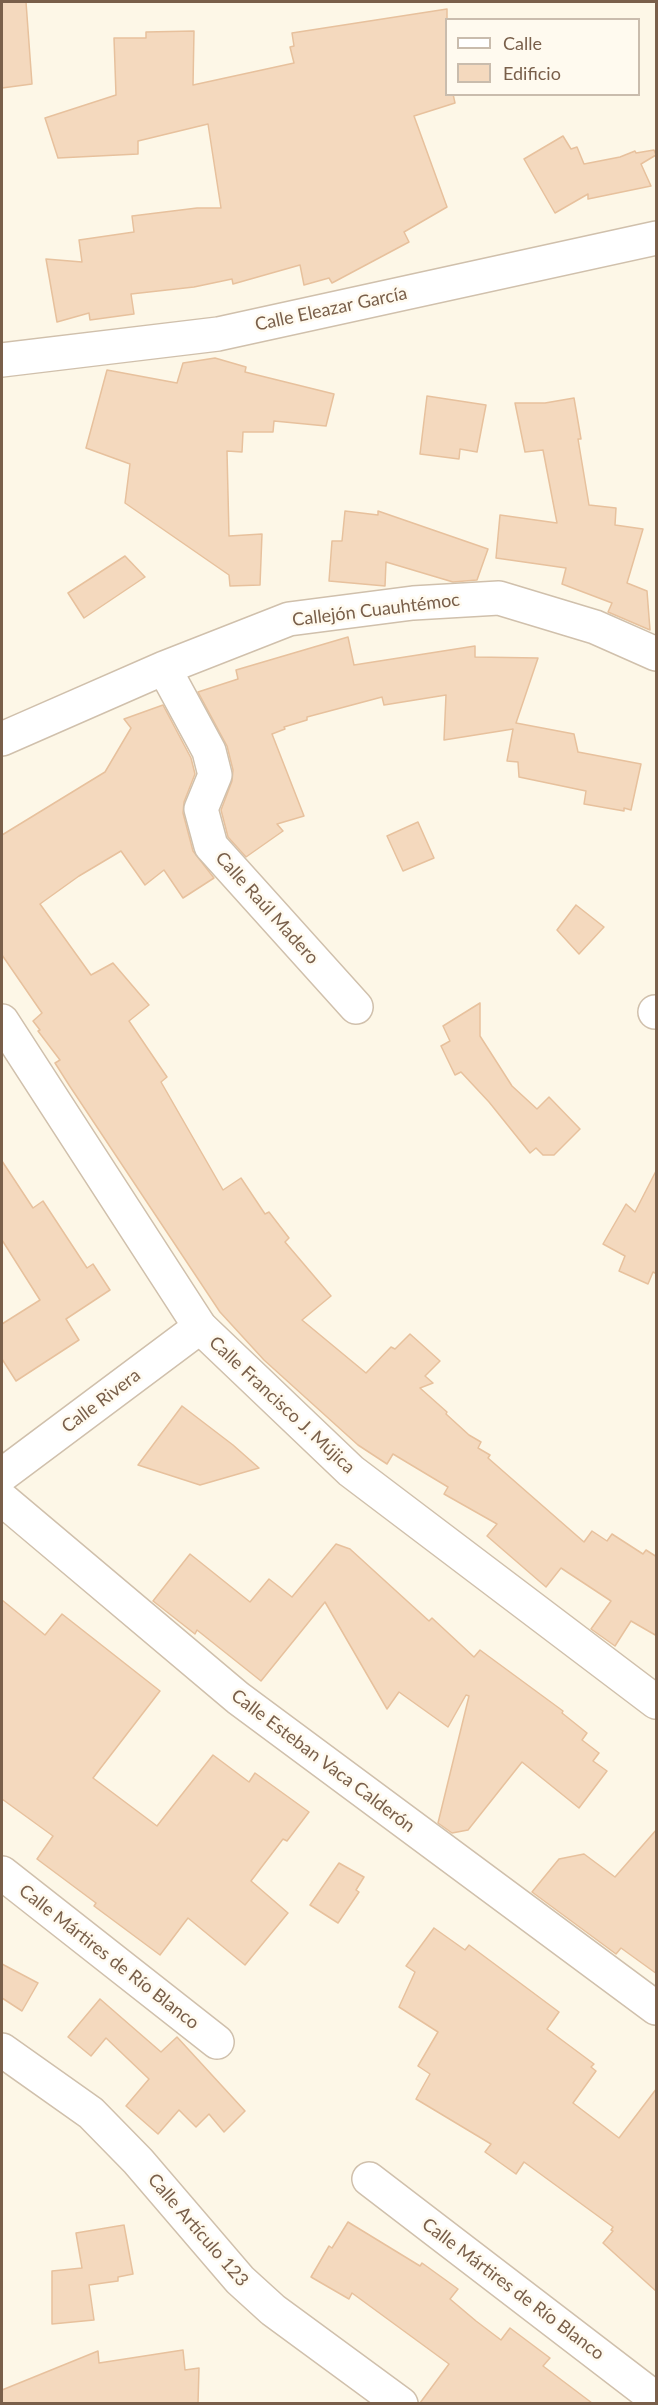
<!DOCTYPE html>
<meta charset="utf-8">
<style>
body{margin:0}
#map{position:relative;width:658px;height:2405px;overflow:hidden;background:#fdf7e7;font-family:Lato,sans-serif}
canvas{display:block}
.frame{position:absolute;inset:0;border:3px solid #795f4a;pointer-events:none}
.legend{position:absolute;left:445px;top:18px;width:195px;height:78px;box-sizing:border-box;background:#fffaef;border:2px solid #c9bcad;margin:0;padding:8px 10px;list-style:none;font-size:18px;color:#795f4a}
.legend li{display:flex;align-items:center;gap:12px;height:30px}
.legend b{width:30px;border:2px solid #c9bcad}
</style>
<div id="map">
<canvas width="658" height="2405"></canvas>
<div class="frame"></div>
<ul class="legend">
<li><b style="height:8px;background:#fff"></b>Calle</li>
<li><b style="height:16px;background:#f4d9be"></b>Edificio</li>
</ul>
</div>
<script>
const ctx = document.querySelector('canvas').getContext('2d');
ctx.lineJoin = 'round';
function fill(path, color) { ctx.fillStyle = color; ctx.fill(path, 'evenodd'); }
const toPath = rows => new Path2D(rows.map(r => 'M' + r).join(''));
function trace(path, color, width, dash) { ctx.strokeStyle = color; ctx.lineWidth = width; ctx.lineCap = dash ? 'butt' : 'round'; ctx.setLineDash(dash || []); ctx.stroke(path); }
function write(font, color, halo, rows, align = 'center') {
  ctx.font = font + ' Lato,sans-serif'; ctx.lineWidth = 5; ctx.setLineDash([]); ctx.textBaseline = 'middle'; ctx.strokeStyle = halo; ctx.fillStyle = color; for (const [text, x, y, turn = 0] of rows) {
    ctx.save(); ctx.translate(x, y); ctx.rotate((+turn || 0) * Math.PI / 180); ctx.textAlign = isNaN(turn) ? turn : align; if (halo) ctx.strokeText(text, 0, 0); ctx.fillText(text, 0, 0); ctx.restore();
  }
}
const building = toPath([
 [2,2,26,2,32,84,2,88,2,2],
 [447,9,447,94,453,94,455,103,414,116,447,207,404,232,409,242,332,283,329,278,304,285,300,265,233,284,232,279,194,287,131,294,134,314,90,320,89,313,57,322,46,259,82,262,79,240,134,232,132,216,197,208,221,208,208,124,138,141,138,154,58,158,45,118,116,95,114,38,146,38,146,32,194,31,193,85,294,63,290,47,294,46,292,33,447,9],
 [563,136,571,149,577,147,584,164,620,157,635,151,636,153,654,150,656,155,641,164,651,186,588,199,588,194,555,213,524,159,563,136],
 [215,358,246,367,245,372,334,394,326,426,274,421,273,432,243,432,242,452,227,451,229,536,262,534,260,585,230,586,229,575,125,503,130,464,86,448,107,370,177,383,183,363,215,358],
 [427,396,486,405,477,452,460,449,459,459,420,454,427,396],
 [574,398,581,439,578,439,589,505,616,508,615,525,643,529,627,583,647,591,650,630,608,612,612,603,562,584,566,568,496,558,500,515,557,523,543,450,525,452,515,403,545,403,574,398],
 [345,511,378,515,378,511,488,549,477,580,453,582,386,562,385,586,329,581,332,541,342,541,345,511],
 [125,556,145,577,84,618,68,593,125,556],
 [348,637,354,665,475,646,475,657,538,658,516,723,574,734,578,752,641,764,631,810,624,808,624,811,584,804,586,791,519,777,518,762,507,761,513,729,444,740,446,695,384,705,382,697,307,717,307,720,284,727,285,729,272,734,304,816,277,824,283,831,246,857,228,837,221,810,232,781,233,770,227,746,198,692,238,679,236,670,348,637],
 [163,705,191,758,195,774,184,802,183,813,193,851,214,878,183,898,164,870,145,885,121,851,79,876,40,904,91,975,113,963,149,1005,129,1021,167,1077,161,1082,223,1190,241,1178,265,1214,269,1212,289,1238,285,1242,331,1296,302,1320,366,1373,391,1347,395,1349,410,1334,440,1361,425,1376,433,1383,420,1388,447,1412,446,1414,469,1435,481,1442,478,1448,490,1455,488,1458,584,1542,592,1531,607,1541,612,1534,643,1554,646,1550,657,1557,657,1636,631,1621,615,1646,591,1629,611,1601,561,1568,546,1587,487,1536,497,1524,444,1494,448,1487,393,1454,387,1464,358,1445,264,1360,220,1312,69,1085,55,1063,60,1060,38,1031,40,1030,33,1021,42,1013,2,955,2,835,105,772,131,728,124,719,163,705],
 [418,822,434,858,403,871,387,836,418,822],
 [576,905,604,927,579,954,557,930,576,905],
 [480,1003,480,1036,512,1086,537,1109,549,1097,580,1129,554,1155,543,1155,536,1148,530,1153,489,1102,461,1072,455,1075,441,1046,450,1041,443,1026,480,1003],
 [2,1161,33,1208,43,1201,87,1268,93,1264,110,1290,66,1319,79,1340,16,1381,2,1359,2,1324,40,1300,2,1240,2,1161],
 [657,1169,657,1274,653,1272,648,1284,619,1271,625,1256,603,1244,626,1204,635,1212,657,1169],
 [182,1406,233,1445,259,1468,200,1485,138,1465,182,1406],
 [336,1544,350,1549,429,1621,432,1618,474,1657,480,1650,563,1711,562,1713,587,1733,582,1740,599,1753,593,1761,607,1771,579,1808,522,1762,468,1830,452,1833,438,1823,469,1696,466,1695,448,1727,399,1692,387,1709,325,1602,261,1681,197,1630,195,1634,153,1601,190,1554,250,1602,269,1579,292,1597,336,1544],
 [2,1600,45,1635,62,1614,160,1691,93,1778,157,1826,213,1755,249,1782,255,1773,309,1812,287,1841,283,1839,251,1881,288,1913,245,1965,188,1918,160,1955,94,1906,96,1903,37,1859,53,1836,2,1799,2,1600],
 [657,1829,657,1974,621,1948,616,1954,532,1892,559,1859,584,1854,615,1877,657,1829],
 [339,1863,364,1877,356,1890,359,1892,338,1923,310,1905,339,1863],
 [434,1928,465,1950,469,1945,559,2012,547,2029,594,2064,591,2067,596,2071,573,2103,619,2138,657,2088,657,2292,603,2243,613,2231,611,2230,613,2227,524,2162,516,2174,485,2152,491,2144,416,2099,430,2074,418,2066,438,2032,399,2007,415,1972,406,1966,434,1928],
 [2,1964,38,1983,22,2011,2,1998,2,1964],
 [100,1999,161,2052,177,2037,245,2111,224,2132,209,2114,196,2127,179,2110,158,2134,126,2106,149,2079,106,2038,91,2056,68,2037,100,1999],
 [348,2222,420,2266,422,2263,458,2289,450,2299,476,2321,501,2340,510,2328,550,2358,543,2366,592,2403,420,2403,449,2364,352,2293,349,2299,311,2277,329,2246,332,2248,348,2222],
 [124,2225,133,2274,118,2277,118,2281,89,2285,94,2320,52,2324,52,2271,82,2268,76,2233,124,2225],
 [183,2350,185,2370,199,2368,198,2403,2,2403,2,2390,98,2351,99,2363,183,2350]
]);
const minor = toPath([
 [2,360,218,334,656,238],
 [164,668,209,751,215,775,201,809,211,846,356,1007],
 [2,739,164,668,289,619,413,603,499,598,595,627,656,654],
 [655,1012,656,1012],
 [2,1475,200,1327],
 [2,1499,238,1698,656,2008],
 [2,1873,217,2042],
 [2,2050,91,2113,138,2161,240,2280,273,2310,401,2404],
 [369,2179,656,2399]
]);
const tertiary = toPath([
 [2,1021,200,1327,351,1471,656,1702]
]);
const streetNames = [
 ["Calle Eleazar García",331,309,-12],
 ["Callejón Cuauhtémoc",376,610,-7],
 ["Calle Raúl Madero",267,908,48],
 ["Calle Rivera",101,1401,-37],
 ["Calle Francisco J. Mújica",282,1405,43],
 ["Calle Esteban Vaca Calderón",323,1761,37],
 ["Calle Mártires de Río Blanco",109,1957,38],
 ["Calle Artículo 123",198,2230,49],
 ["Calle Mártires de Río Blanco",513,2289,37]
];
fill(building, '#f4d9be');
trace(building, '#e7c19d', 1.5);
trace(minor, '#d0c0ac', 36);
trace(tertiary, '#d0c0ac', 36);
trace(minor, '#fff', 33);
trace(tertiary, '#fff', 33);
write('18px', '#795f4a', '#fffaef', streetNames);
</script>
